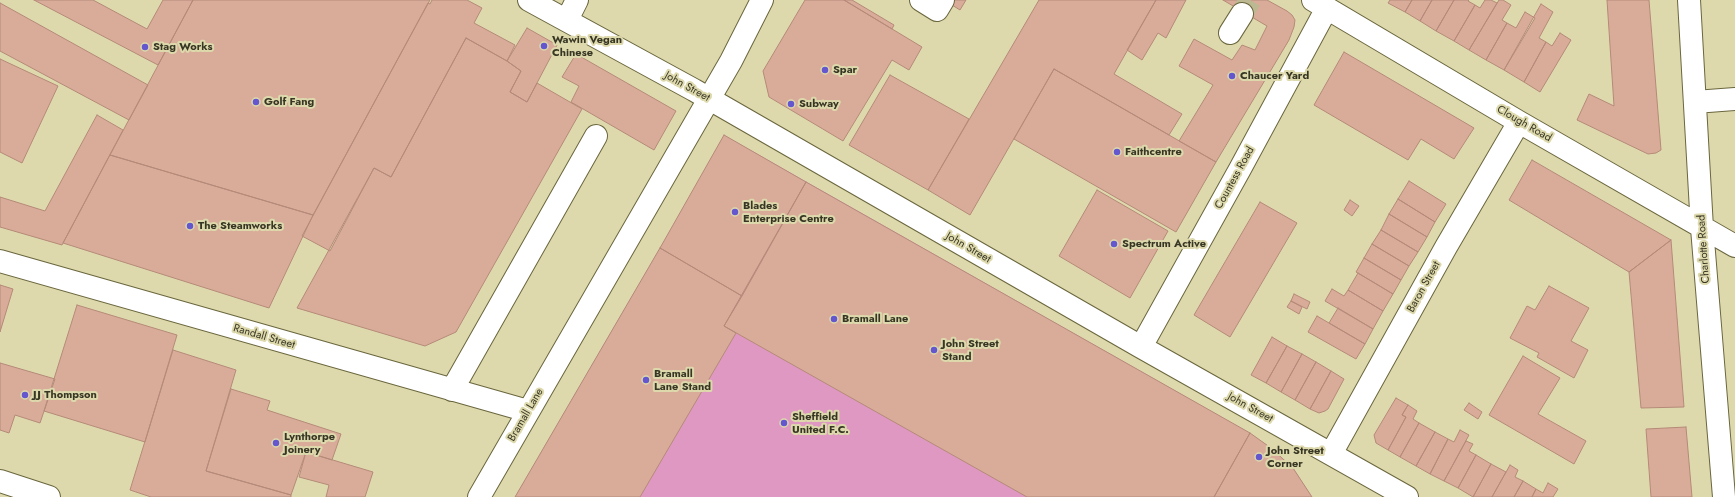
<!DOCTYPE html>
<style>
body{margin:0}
canvas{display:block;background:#ddd9ac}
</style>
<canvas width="1735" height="497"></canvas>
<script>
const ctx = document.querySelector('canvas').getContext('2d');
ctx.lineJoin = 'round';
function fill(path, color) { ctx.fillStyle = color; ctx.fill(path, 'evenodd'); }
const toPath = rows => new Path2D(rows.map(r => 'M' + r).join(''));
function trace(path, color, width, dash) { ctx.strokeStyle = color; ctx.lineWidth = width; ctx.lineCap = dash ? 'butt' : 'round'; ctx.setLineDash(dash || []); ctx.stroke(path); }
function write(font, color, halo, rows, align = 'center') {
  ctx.font = font + ' Jost,sans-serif'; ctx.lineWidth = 4; ctx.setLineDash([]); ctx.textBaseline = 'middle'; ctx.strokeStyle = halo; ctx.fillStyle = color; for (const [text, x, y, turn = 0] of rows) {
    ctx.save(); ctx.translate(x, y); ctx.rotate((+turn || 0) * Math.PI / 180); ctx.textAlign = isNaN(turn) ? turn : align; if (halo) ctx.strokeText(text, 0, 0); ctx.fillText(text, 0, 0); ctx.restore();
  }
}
const green = toPath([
 [724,135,1250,433,1271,448,1293,468,1312,497,515,497,672,227]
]);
const building = toPath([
 [34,0,93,0,147,29,163,0,193,0,158,65,34,0],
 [193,0,430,0,313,215,110,155,193,0],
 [432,0,467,0,482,8,474,23,515,45,507,61,466,38,391,177,374,168,330,251,302,236,428,3,430,4,432,0],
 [805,0,844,0,922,47,909,70,892,60,843,141,769,97,763,71,805,0],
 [844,0,852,0,894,25,892,29,844,0],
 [944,0,966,0,960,10,944,0],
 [1039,0,1156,0,1114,74,1182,114,1169,135,1054,69,970,215,928,190,1039,0],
 [1156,0,1186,0,1166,38,1158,33,1142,60,1127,50,1156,0],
 [1223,0,1267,0,1287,11,1292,15,1295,20,1294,27,1289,40,1216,162,1179,141,1213,85,1179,66,1194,39,1232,60,1242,45,1255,50,1267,26,1223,0],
 [1390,0,1412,0,1405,12,1388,3,1390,0],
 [1412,0,1432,0,1420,21,1405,12,1412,0],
 [1432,0,1454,0,1436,31,1420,21,1432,0],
 [1454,0,1469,0,1468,1,1475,5,1454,41,1436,31,1454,0],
 [1485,0,1491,0,1497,3,1469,50,1454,41,1475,5,1480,8,1485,0],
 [1499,0,1503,0,1511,5,1502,20,1507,23,1486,60,1469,50,1499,0],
 [1607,0,1649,0,1661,150,1656,153,1648,154,1577,120,1589,94,1614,106,1607,0],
 [0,3,148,85,129,120,0,51,0,3],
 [1541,4,1553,12,1539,38,1546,42,1524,82,1504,70,1541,4],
 [1525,12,1535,18,1504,70,1486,60,1507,23,1516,28,1525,12],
 [527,28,557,45,527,102,510,92,521,71,507,61,527,28],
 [1560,33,1571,40,1540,92,1524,82,1546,42,1552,46,1560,33],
 [466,38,507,61,521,71,510,92,527,102,537,83,582,109,456,332,425,346,297,308,374,168,391,177,466,38],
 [1344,52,1474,128,1454,159,1421,139,1408,160,1314,105,1344,52],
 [576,54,676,111,654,150,571,102,579,86,562,77,576,54],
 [0,59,58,86,22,163,0,152,0,59],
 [1054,69,1216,162,1176,232,1014,139,1054,69],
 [890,75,969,119,928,190,849,145,890,75],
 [97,115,123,130,62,245,0,227,0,197,45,211,97,115],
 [724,135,806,182,742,296,660,248,724,135],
 [110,155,313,215,269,308,63,243,110,155],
 [1532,160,1671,240,1629,272,1509,200,1532,160],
 [1409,181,1446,204,1435,222,1398,199,1409,181],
 [806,182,1250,433,1214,497,1027,497,724,326,806,182],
 [1097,190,1168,231,1130,298,1059,256,1097,190],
 [1398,199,1435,222,1427,237,1389,214,1398,199],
 [1350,200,1359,206,1352,216,1344,210,1350,200],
 [1260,202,1297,223,1230,337,1194,315,1260,202],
 [1389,214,1427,237,1418,252,1381,230,1389,214],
 [1381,230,1418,252,1409,266,1372,244,1381,230],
 [1671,240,1684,407,1641,408,1629,272,1671,240],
 [1372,244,1409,266,1401,280,1364,258,1372,244],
 [660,248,742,296,724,326,736,333,640,497,515,497,660,248],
 [1364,258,1401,280,1393,294,1356,272,1364,258],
 [1358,273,1393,294,1383,311,1348,290,1358,273],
 [0,285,13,289,0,332,0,285],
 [1549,286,1589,308,1571,341,1588,350,1574,378,1537,357,1539,353,1510,338,1527,306,1535,310,1549,286],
 [1332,289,1344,296,1348,290,1383,311,1373,329,1325,301,1332,289],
 [1294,294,1310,302,1307,309,1291,301,1294,294],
 [1291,301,1302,307,1299,314,1287,307,1291,301],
 [77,305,177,335,145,442,44,411,77,305],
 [1338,308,1373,329,1365,344,1329,323,1338,308],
 [1317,316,1365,344,1356,359,1308,332,1317,316],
 [1272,337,1287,346,1266,383,1251,375,1272,337],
 [1287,346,1302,354,1281,392,1266,383,1287,346],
 [173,350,236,370,206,471,291,495,291,497,151,497,130,490,173,350],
 [1302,354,1316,362,1295,400,1281,392,1302,354],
 [1523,356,1560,378,1538,414,1586,441,1574,464,1489,415,1523,356],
 [1316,362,1331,371,1310,409,1295,400,1316,362],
 [0,363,55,379,40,423,15,415,9,433,0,430,0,363],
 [1331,371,1344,379,1328,409,1325,411,1319,413,1310,409,1331,371],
 [231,389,270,401,267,410,341,434,332,460,306,452,291,495,206,471,231,389],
 [1396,398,1408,405,1402,415,1406,417,1388,450,1376,443,1374,435,1396,398],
 [1469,403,1482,412,1478,419,1464,410,1469,403],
 [1408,405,1417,411,1413,419,1419,423,1400,457,1388,450,1406,417,1402,415,1408,405],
 [1419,423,1435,432,1416,466,1400,457,1419,423],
 [1686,427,1692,497,1651,497,1646,429,1686,427],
 [1460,430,1469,435,1444,481,1430,474,1448,439,1454,442,1460,430],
 [1435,432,1448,439,1430,474,1416,466,1435,432],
 [1250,433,1271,448,1293,468,1312,497,1214,497,1250,433],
 [1466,441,1473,444,1469,451,1476,455,1458,488,1444,481,1466,441],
 [306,452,373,472,365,497,326,497,329,485,299,477,306,452],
 [1476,455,1491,464,1473,497,1458,488,1476,455],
 [1491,464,1506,472,1492,497,1473,497,1491,464],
 [1510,465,1518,470,1515,477,1523,481,1514,497,1492,497,1510,465],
 [1523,481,1536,489,1532,497,1514,497,1523,481],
 [1548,483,1558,489,1553,497,1532,497,1536,489,1543,493,1548,483]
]);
const minorTunnel = toPath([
 [1242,14,1250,0]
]);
const minor = toPath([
 [529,0,694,90,1141,347,1407,497],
 [921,0,937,10,943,0],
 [1313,0,1519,122,1735,246],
 [1689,0,1702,228,1724,497],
 [567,20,577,0],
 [1230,33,1242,14],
 [1695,102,1735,99],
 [0,261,528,411],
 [1141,347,1240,169,1327,8],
 [452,390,596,136],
 [1331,454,1446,247,1519,122],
 [0,481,49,497]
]);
const highway = toPath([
 [479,497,731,61,762,0]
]);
const markers = [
 [544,46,4,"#6356cf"],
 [145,47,4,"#6356cf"],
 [825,70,4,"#6356cf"],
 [1232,76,4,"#6356cf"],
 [256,102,4,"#6356cf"],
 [791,104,4,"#6356cf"],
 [1117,152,4,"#6356cf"],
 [735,212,4,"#6356cf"],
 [190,226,4,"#6356cf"],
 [1114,244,4,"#6356cf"],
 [834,319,4,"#6356cf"],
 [934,350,4,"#6356cf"],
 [646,380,4,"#6356cf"],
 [25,395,4,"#6356cf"],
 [784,423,4,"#6356cf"],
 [276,443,4,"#6356cf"],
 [1259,457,4,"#6356cf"]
];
const poiNames = [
 ["Wawin Vegan",552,40],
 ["Chinese",552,53],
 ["Stag Works",153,47],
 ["Spar",833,70],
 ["Chaucer Yard",1240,76],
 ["Golf Fang",264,102],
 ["Subway",799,104],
 ["Faithcentre",1125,152],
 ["Blades",743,206],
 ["Enterprise Centre",743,219],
 ["The Steamworks",198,226],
 ["Spectrum Active",1122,244],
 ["Bramall Lane",842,319],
 ["John Street",942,344],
 ["Stand",942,357],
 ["Bramall",654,374],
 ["Lane Stand",654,387],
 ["JJ Thompson",33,395],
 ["Sheffield",792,417],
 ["United F.C.",792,430],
 ["Lynthorpe",284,437],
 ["Joinery",284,450],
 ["John Street",1267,451],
 ["Corner",1267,464]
];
const streetNames = [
 ["John Street",687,87,29],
 ["Clough Road",1524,124,30],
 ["Countess Road",1235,178,-61],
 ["John Street",968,248,30],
 ["Charlotte Road",1704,249,-94],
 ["Baron Street",1424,287,-61],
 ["Randall Street",264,337,16],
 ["John Street",1250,408,29],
 ["Bramall Lane",526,415,-60]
];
fill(green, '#de98c1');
fill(building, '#d9ac9a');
trace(building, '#b58a78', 1);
trace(minorTunnel, '#bcb891', 22, [22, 11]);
trace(minor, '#6a663d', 24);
trace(highway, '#6a663d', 24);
trace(minor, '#fff', 22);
trace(highway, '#fff', 22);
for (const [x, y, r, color] of markers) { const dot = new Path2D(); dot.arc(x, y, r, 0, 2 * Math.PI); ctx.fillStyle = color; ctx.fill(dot); trace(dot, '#ddd9ac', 1.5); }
write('bold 11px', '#373624', '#ddd9ac', poiNames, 'left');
write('11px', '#373624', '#ddd9ac', streetNames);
</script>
